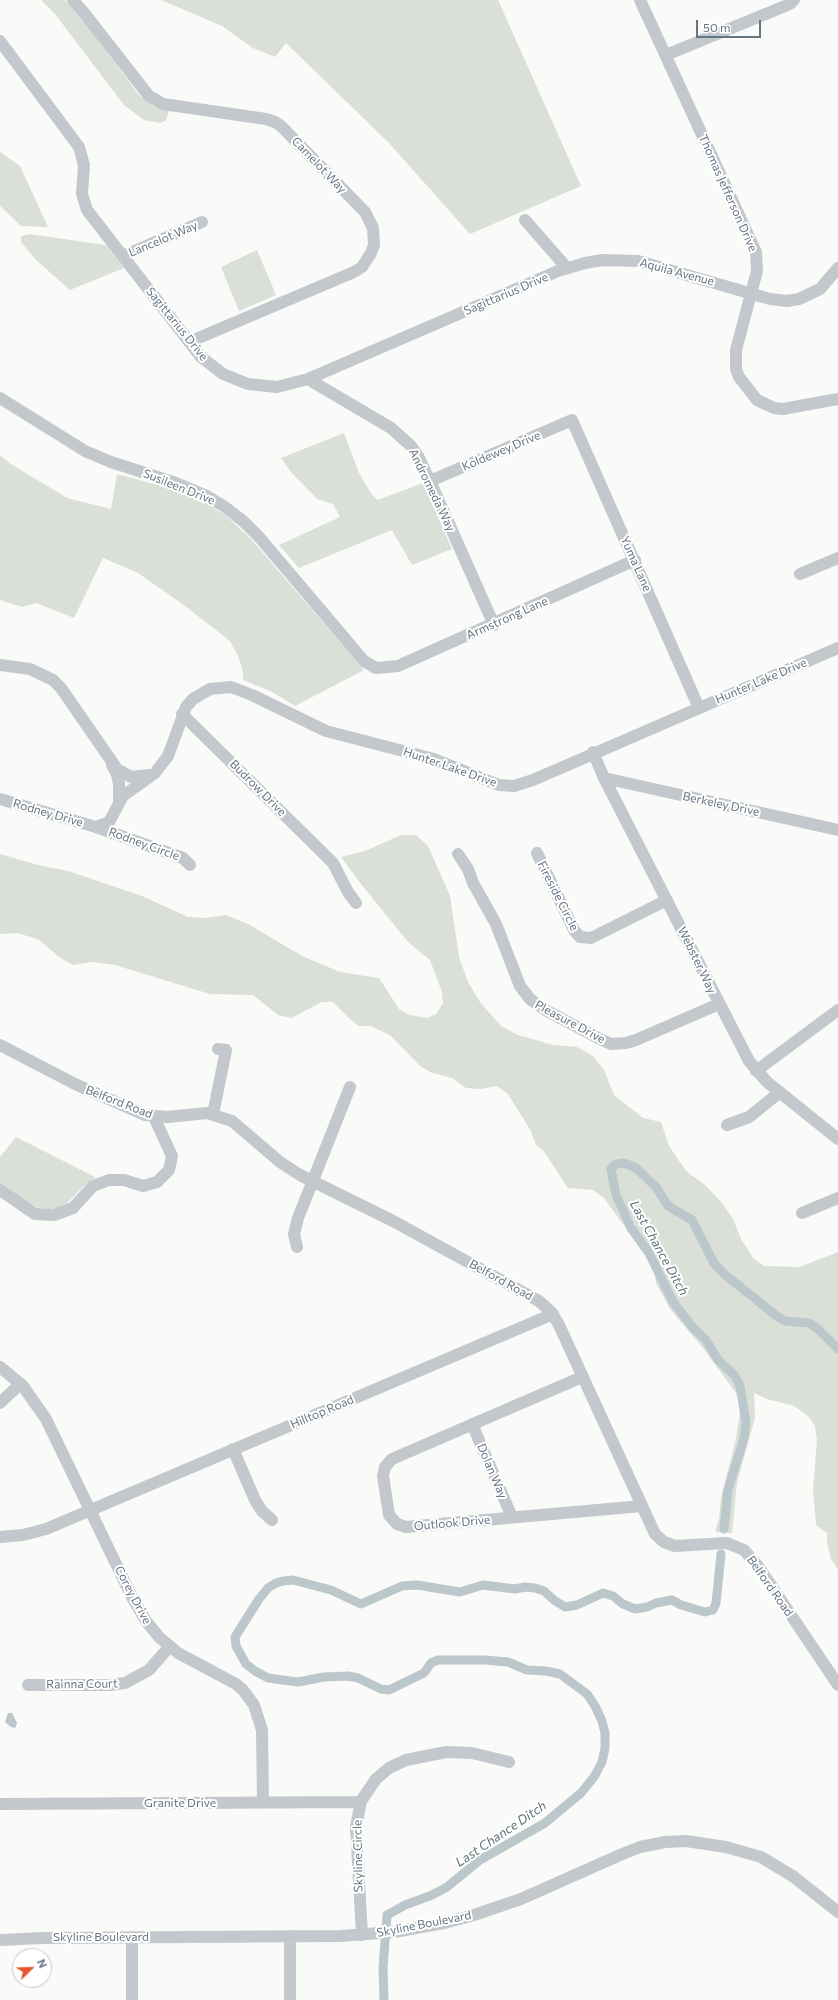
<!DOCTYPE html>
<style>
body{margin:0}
#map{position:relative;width:838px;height:2000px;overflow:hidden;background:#fafaf8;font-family:Commissioner,sans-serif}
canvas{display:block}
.north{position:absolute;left:12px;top:1948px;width:40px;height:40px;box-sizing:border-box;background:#fff;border:1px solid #c1c8cd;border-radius:50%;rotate:67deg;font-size:11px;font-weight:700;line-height:16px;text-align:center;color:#657683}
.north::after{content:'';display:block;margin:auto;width:14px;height:18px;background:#e4572e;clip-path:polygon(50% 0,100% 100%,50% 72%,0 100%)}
.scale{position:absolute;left:696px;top:20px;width:65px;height:18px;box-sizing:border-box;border:2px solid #657683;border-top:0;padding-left:5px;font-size:12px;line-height:14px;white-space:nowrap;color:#657683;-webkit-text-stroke:3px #fff;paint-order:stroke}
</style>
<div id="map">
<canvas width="838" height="2000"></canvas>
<div class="north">N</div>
<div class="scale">50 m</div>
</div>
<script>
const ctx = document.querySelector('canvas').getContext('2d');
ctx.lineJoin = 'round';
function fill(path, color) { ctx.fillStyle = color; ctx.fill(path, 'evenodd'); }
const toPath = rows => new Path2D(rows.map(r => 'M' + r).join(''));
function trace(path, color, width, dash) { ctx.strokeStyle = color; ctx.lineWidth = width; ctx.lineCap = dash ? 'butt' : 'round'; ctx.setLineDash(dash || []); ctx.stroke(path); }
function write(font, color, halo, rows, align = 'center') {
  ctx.font = font + ' Commissioner,sans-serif'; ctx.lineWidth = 4; ctx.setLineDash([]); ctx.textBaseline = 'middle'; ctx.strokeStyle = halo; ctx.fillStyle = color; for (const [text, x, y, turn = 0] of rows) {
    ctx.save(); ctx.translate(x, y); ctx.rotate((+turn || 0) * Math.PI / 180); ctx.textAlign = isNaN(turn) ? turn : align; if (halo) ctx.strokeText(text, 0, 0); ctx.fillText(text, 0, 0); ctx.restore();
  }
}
const green = toPath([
 [41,0,65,0,89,28,139,95,153,106,169,111,166,120,161,123,144,120,124,105,55,14],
 [161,0,498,0,581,186,470,234,389,143,286,43,275,57,253,48,222,26],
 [0,152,20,166,48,227,21,226,0,206],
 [29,234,106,245,124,268,70,290,35,259,21,242,21,236],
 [257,250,276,295,239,311,221,267],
 [344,433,359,473,372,495,378,500,423,483,452,549,412,565,392,530,299,568,279,545,340,517,333,504,317,499,291,472,281,458],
 [0,455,11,464,67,498,111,509,117,474,177,490,202,500,226,516,250,538,364,670,295,706,272,692,243,680,243,672,238,656,230,641,181,603,138,573,103,558,74,618,36,603,22,607,0,600],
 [401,835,416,835,428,846,450,896,459,957,468,982,480,1002,501,1026,518,1035,553,1045,577,1047,593,1056,604,1070,614,1095,643,1118,661,1122,669,1146,686,1171,705,1185,722,1203,733,1219,741,1239,753,1258,764,1266,800,1267,838,1252,838,1570,831,1559,827,1543,827,1533,816,1525,813,1490,817,1440,815,1426,808,1416,794,1406,767,1399,754,1393,755,1418,737,1482,732,1533,715,1532,719,1519,721,1497,736,1439,740,1412,738,1396,703,1348,670,1309,656,1283,654,1270,643,1252,604,1198,593,1190,568,1188,543,1150,536,1145,531,1131,508,1094,497,1086,481,1089,466,1088,452,1078,430,1072,420,1066,391,1036,371,1026,359,1026,351,1020,333,1002,322,1002,291,1018,278,1015,253,995,210,994,115,965,92,962,73,965,59,957,39,940,18,933,0,934,0,854,38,865,68,871,142,896,188,917,204,918,226,915,248,924,302,956,340,972,379,978,399,1009,410,1015,427,1018,436,1014,443,1003,442,992,430,960,408,942,361,884,341,857,365,851],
 [16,1137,93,1176,95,1178,83,1187,67,1203,57,1208,50,1209,39,1208,31,1204,0,1184,0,1157]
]);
const water = toPath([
 [8,1713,12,1713,17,1723,15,1728,11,1727,5,1722]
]);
const canal = toPath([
 [724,1529,728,1490,744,1438,746,1422,740,1386,735,1376,718,1360,706,1340,694,1329,673,1302,649,1253,631,1228,616,1195,611,1169,616,1164,624,1163,636,1168,656,1187,668,1206,692,1220,714,1263,723,1273,778,1317,785,1321,809,1323,817,1328,838,1349],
 [384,2000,383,1968,387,1915,405,1905,432,1895,447,1887,480,1860,545,1823,581,1793,594,1777,602,1762,605,1748,605,1733,602,1721,595,1706,587,1694,560,1674,546,1671,527,1670,508,1662,485,1660,438,1660,431,1663,424,1673,389,1690,381,1689,358,1678,348,1676,324,1677,298,1682,268,1678,255,1671,246,1664,236,1646,235,1637,259,1599,268,1588,276,1583,283,1581,293,1580,331,1590,361,1604,402,1586,417,1585,460,1592,483,1585,515,1589,525,1587,535,1588,544,1591,554,1600,565,1607,577,1605,603,1593,613,1596,623,1604,635,1609,647,1607,656,1603,672,1600,681,1605,705,1612,713,1610,716,1603,721,1554]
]);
const minor = toPath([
 [73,0,85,14,149,96,163,104,266,119,275,122,281,126,365,212,373,228,374,245,371,253,362,267,354,272,189,342],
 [640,0,756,252,757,271,736,350,736,369,739,377,757,400,774,408,783,409,838,399],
 [0,41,79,147,84,165,82,194,87,210,201,357,223,374,248,384,277,387,308,379,558,271,585,263,603,260,638,261,770,299,787,301,799,299,820,289,838,268],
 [666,55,790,4,794,0],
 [525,220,567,268],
 [123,256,202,222],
 [308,379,391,428,411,446,418,456,430,481,494,625],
 [0,398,85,451,111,462,176,483,207,496,225,507,243,521,260,538,364,661,376,668,398,666,635,560],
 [430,481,572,420,699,708],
 [800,574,838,558],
 [0,665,30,669,53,680,61,688,117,769,131,777,149,775],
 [182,714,333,863,348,892,356,903],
 [593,752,604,778,749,1061,767,1082,838,1139],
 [112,765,117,774,119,784,119,803],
 [604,778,838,830],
 [0,799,96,827,183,858,190,865],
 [96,827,109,822,123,796,155,773,161,765,168,756,186,707,193,699,210,689,231,687,252,695,326,731,434,759,499,785,514,786,533,780,838,648],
 [537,853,574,930,580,937,591,938,667,900],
 [458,854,468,869,473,883,496,924,520,986,530,999,547,1011,600,1039,611,1044,626,1043,636,1040,719,1004],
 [0,1045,75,1084,145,1115,168,1117,207,1113,232,1121,280,1162,300,1175,393,1221,539,1301,552,1313,559,1325,655,1534,664,1542,675,1546,727,1543,744,1550,758,1566,838,1685],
 [756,1071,838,1010],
 [213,1114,226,1050,218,1049],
 [727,1125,749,1117,780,1092],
 [0,1190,35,1214,54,1215,73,1208,93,1186,109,1180,124,1180,143,1186,157,1182,169,1170,172,1156,154,1117],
 [802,1213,838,1198],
 [297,1247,294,1234,298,1218,350,1087],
 [0,1367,23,1386,46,1419,132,1597,146,1621,159,1637,178,1653,236,1684,243,1690,254,1705,262,1730,263,1802],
 [582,1377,392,1459,385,1467,383,1476,389,1515,397,1524,406,1527,642,1506],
 [0,1403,20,1384],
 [472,1424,512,1517],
 [233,1449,255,1500,262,1511,272,1520],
 [0,1537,23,1535,46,1529,553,1314],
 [28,1685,110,1685,125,1683,149,1670,170,1646],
 [0,1804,361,1802],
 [362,1935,356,1827,361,1801,376,1779,389,1768,406,1760,446,1752,472,1753,509,1762],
 [290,1936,290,2000],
 [132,1937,132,2000],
 [0,1940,42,1938,340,1936,394,1932,444,1923,474,1915,521,1899,620,1855,640,1847,665,1842,686,1841,726,1847,761,1857,794,1877,838,1912]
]);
const streetNames = [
 ["Camelot Way",319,165,46],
 ["Thomas Jefferson Drive",728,193,66],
 ["Lancelot Way",163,239,-23],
 ["Aquila Avenue",677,272,15],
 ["Sagittarius Drive",506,294,-23],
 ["Sagittarius Drive",177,324,51],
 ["Koldewey Drive",501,451,-23],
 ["Susileen Drive",179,487,22],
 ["Andromeda Way",432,490,64],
 ["Yuma Lane",636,564,66],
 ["Armstrong Lane",507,618,-24],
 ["Hunter Lake Drive",761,681,-23],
 ["Hunter Lake Drive",450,767,19],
 ["Budrow Drive",258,788,45],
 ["Berkeley Drive",721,804,12],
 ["Rodney Drive",48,813,16],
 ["Rodney Circle",144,844,20],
 ["Fireside Circle",558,896,63],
 ["Webster Way",697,960,64],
 ["Pleasure Drive",570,1022,28],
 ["Belford Road",119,1102,21],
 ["Belford Road",501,1280,29],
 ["Hilltop Road",322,1412,-23],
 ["Dolan Way",492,1471,67],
 ["Outlook Drive",452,1523,-5],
 ["Belford Road",770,1586,55],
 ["Corey Drive",133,1595,62],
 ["Rainna Court",82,1684,-1],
 ["Granite Drive",180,1803],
 ["Skyline Circle",358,1856,-91],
 ["Skyline Boulevard",424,1924,-11],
 ["Skyline Boulevard",101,1937]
];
const waterNames = [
 ["Last Chance Ditch",659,1248,61],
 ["Last Chance Ditch",501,1834,-34]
];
fill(green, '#dadfd7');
fill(water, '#bbc7cb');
trace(canal, '#bbc7cb', 9);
trace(minor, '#c3c8cc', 12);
write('12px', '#657683', '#fff', streetNames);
write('italic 13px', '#60757c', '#fff', waterNames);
</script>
